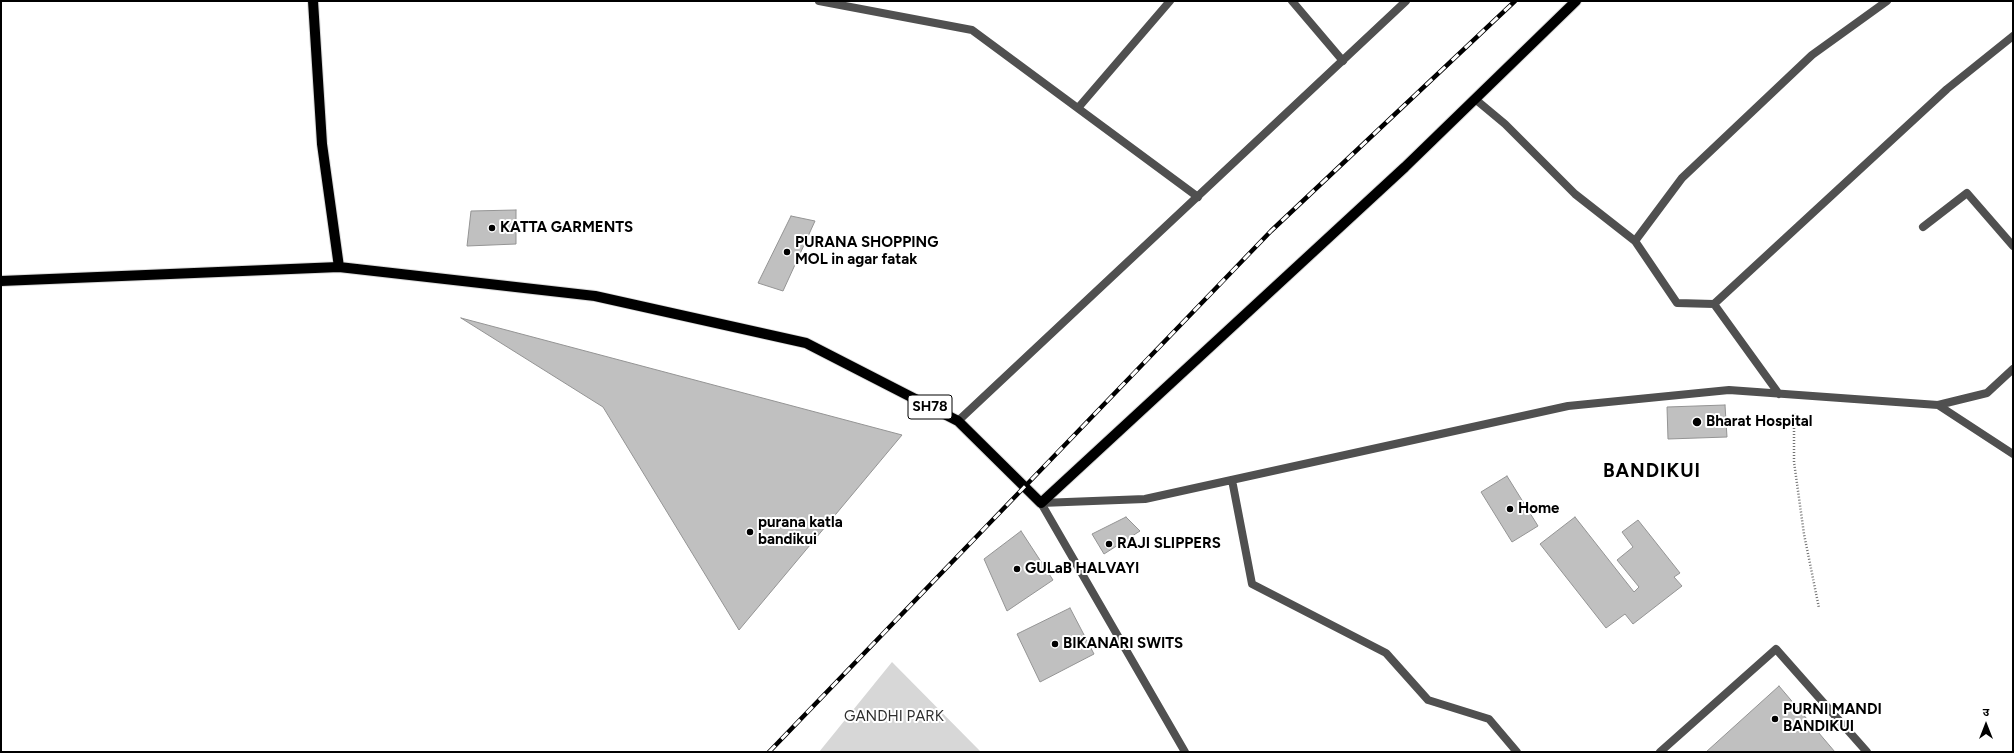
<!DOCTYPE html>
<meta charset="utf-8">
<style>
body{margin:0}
#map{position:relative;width:2014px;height:753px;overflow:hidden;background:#fff;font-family:Figtree,"Noto Sans Devanagari",sans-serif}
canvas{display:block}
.frame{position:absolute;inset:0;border:2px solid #000;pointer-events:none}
.north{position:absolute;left:1966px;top:705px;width:40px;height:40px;-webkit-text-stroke:3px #fff;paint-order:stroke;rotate:0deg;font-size:11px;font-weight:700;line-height:16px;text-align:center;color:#000}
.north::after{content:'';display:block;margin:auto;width:14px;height:18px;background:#000;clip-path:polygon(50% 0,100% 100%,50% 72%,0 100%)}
</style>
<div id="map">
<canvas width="2014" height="753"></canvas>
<div class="frame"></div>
<div class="north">उ</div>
</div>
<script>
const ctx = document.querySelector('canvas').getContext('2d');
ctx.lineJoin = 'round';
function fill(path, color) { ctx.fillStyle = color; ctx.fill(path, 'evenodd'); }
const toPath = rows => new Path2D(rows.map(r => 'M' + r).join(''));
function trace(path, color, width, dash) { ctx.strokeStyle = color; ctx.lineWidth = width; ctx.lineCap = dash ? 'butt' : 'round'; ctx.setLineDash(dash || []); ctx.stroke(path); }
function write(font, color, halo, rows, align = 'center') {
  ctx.font = font + ' Figtree,sans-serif'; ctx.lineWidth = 4; ctx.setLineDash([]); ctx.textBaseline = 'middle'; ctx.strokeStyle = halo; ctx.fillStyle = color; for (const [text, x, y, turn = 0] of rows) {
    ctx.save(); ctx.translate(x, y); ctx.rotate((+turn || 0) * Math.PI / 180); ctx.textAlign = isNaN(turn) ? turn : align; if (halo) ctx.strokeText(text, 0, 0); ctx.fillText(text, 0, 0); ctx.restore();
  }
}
const green = toPath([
 [892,662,981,752,819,752]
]);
const building = toPath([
 [516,210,516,244,467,246,471,211,516,210],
 [791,216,815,221,783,291,758,283,791,216],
 [461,318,902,435,739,630,603,407,461,318],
 [1725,405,1727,437,1668,439,1667,407,1725,405],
 [1507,476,1538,526,1512,542,1481,492,1507,476],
 [1126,517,1140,531,1104,554,1092,534,1126,517],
 [1575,517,1634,592,1639,587,1617,560,1633,547,1622,532,1638,520,1680,573,1674,577,1682,586,1633,624,1625,614,1606,628,1540,544,1575,517],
 [1021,531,1053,580,1007,611,984,559,1021,531],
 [1070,608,1094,654,1040,682,1017,634,1070,608],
 [1779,686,1835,752,1706,752,1779,686]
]);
const path = toPath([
 [1794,413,1794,462,1804,534,1819,608]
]);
const minor = toPath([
 [819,1,972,30,1198,197],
 [1292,1,1343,61],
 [1475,99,1505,124,1575,194,1635,241,1677,303,1714,304,1779,394],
 [1078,108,1170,1],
 [1923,227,1967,193,2013,246],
 [1635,241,1682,178,1812,55,1887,1],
 [1714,304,1947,89,2013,36],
 [1938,405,1987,393,2013,369],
 [1232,480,1252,584,1386,653,1428,700,1489,719,1517,752],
 [1041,503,1145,499,1568,406,1729,390,1938,405,2013,454],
 [1660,752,1776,649,1867,752]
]);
const tertiary = toPath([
 [958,421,1406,1],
 [1041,503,1185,752]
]);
const primary = toPath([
 [313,1,322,144,339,267,595,296,806,343,958,421,1041,503,1405,167,1576,1],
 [1,281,339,267]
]);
const rail = toPath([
 [769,752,1271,231,1515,1]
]);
const markers = [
 [492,228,4,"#000"],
 [787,252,4,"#000"],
 [1697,422,5,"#000"],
 [1510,509,4,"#000"],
 [750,532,4,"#000"],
 [1109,544,4,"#000"],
 [1017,569,4,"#000"],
 [1055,644,4,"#000"],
 [1775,719,4,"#000"]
];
const shields = [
 [930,407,44]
];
const shieldNames = [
 ["SH78",930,407]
];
const poiNames = [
 ["KATTA GARMENTS",500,228],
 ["PURANA SHOPPING",795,243],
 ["MOL in agar fatak",795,260],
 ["Bharat Hospital",1706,422],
 ["Home",1518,509],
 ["purana katla",758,523],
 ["bandikui",758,540],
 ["RAJI SLIPPERS",1117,544],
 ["GULaB HALVAYI",1025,569],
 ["BIKANARI SWITS",1063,644],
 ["PURNI MANDI",1783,710],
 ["BANDIKUI",1783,727]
];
const parkNames = [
 ["GANDHI PARK",894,717]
];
const districtNames = [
 ["BANDIKUI",1652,471]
];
fill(green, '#d7d7d7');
fill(building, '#c0c0c0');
trace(building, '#949494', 1);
trace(primary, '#dbdbdb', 12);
trace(path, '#727272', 2.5, [1, 2]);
trace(minor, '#505050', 8);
trace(tertiary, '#505050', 8);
trace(primary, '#000', 10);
trace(rail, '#000', 4.5);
trace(rail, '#fff', 3, [9]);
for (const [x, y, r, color] of markers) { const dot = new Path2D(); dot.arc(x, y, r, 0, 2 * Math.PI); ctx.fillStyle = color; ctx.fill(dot); trace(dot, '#fff', 1.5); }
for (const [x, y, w] of shields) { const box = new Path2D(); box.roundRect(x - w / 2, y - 12, w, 24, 3); ctx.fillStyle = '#fff'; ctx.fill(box); trace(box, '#000', 1); }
write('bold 14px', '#000', null, shieldNames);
write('bold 15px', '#000', '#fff', poiNames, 'left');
write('15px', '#2e2e2e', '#fff', parkNames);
ctx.letterSpacing = '1px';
write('bold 19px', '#000', '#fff', districtNames);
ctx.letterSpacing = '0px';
</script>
